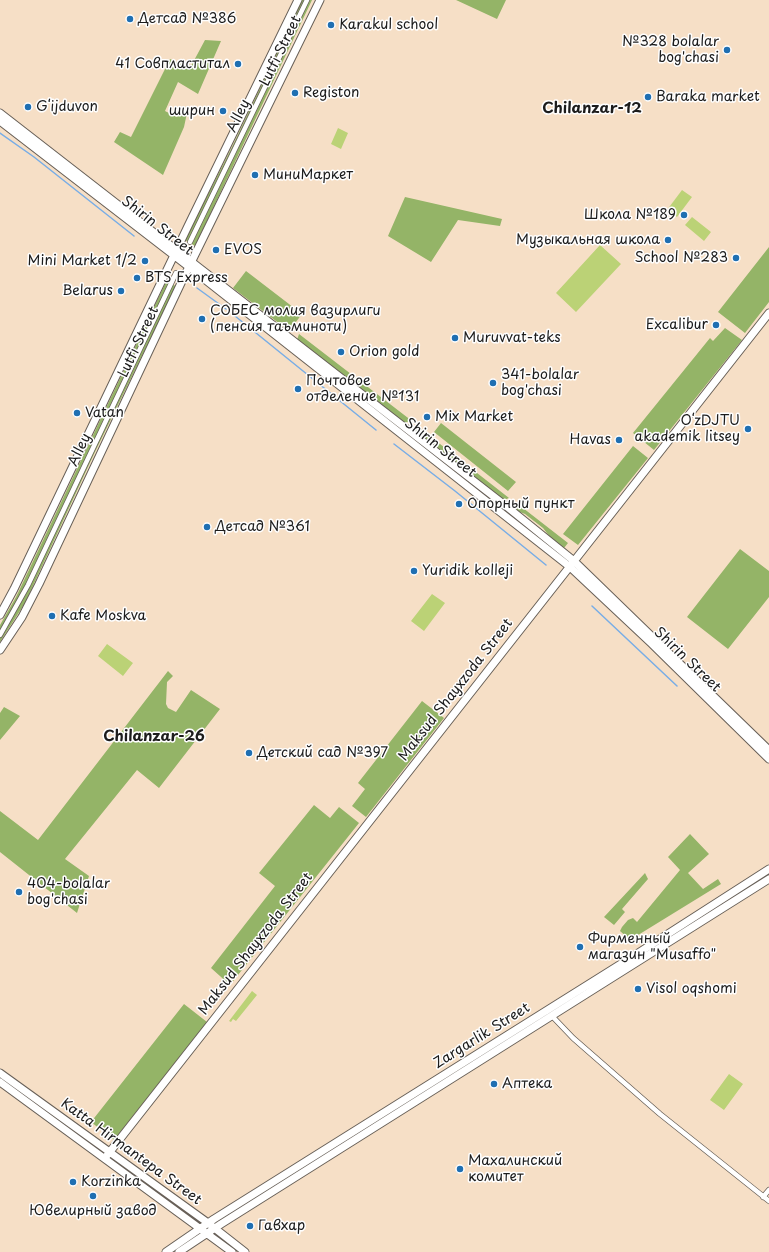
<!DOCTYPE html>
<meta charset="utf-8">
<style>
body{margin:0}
canvas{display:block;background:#f6dfc6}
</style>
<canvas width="769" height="1252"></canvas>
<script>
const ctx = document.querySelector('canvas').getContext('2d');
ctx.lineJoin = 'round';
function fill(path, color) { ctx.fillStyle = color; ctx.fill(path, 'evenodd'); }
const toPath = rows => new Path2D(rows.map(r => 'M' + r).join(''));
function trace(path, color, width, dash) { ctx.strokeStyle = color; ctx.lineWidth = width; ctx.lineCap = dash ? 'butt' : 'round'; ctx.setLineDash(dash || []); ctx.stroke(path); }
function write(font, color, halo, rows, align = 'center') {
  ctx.font = font + ' "Playpen Sans",sans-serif'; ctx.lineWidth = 3; ctx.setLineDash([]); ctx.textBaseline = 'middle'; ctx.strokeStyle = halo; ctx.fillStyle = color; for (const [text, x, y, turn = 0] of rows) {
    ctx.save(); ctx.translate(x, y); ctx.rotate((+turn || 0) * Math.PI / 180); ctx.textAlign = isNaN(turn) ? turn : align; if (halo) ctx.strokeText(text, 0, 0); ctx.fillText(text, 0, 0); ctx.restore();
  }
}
const green = toPath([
 [338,128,348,133,341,149,331,144],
 [682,190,692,197,677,217,667,210],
 [692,217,711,232,704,241,685,225],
 [600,245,621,264,576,312,556,293],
 [432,594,445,603,424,631,411,621],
 [107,644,133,663,123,676,98,656],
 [252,991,257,995,236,1021,233,1019,231,1022,229,1021],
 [729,1074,743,1084,724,1110,710,1100]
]);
const forest = toPath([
 [302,0,312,0,195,246,185,240,231,149],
 [456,0,506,0,497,19],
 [205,40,221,41,198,94,178,82,165,111,177,117,180,110,187,113,184,127,163,175,114,142,120,132,131,137,170,59,190,68],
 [405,197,502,219,500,226,458,220,431,262,388,236],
 [769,247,769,302,745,333,718,312],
 [246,271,302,314,289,331,233,288],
 [166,282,176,286,94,454,25,603,0,642,0,625,16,597],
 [725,328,742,340,654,450,633,433,710,338,713,341],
 [299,334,412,421,403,423,297,340],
 [441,423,516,482,508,491,434,432],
 [417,426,509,498,504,500,416,432],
 [633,446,648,458,578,545,563,534],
 [514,501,568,543,564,548,550,537,543,528,525,514,517,511,512,507],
 [740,549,769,571,769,597,728,649,687,617],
 [168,671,173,676,167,682,166,704,168,708,176,712,191,690,220,709,159,788,137,770,65,859,89,876,77,913,0,852,0,811,38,840],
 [422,701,444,718,366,817,352,806,365,789,358,783],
 [4,707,20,716,0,740,0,713],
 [314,805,330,818,339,807,359,823,230,985,211,968,275,886,259,873],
 [690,834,709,854,688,873,703,889,718,879,721,884,630,940,620,931,622,927,628,920,633,918,637,922,680,870,668,857],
 [645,873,648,879,622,909,625,912,614,925,604,917],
 [184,1004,207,1022,114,1140,91,1122]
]);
const stream = toPath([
 [0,133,34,157,134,236],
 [197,288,226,309],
 [235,316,376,430],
 [394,444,455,491,546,565],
 [592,606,677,686]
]);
const street = toPath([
 [190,242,307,0],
 [0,635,28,585,176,273],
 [552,1016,573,1038,660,1114,769,1201],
 [763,1197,769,1190]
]);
const secondary = toPath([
 [0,113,506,506,574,561,769,750],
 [0,121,189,267,570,567,652,644,769,759],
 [0,615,14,589,188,226,298,0],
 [0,650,22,617,39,584,182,281,320,0],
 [0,1073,208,1223,245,1252],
 [0,1082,232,1252],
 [105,1158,769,313],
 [166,1252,214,1219,632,957,769,869],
 [179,1252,221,1224,769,879]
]);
const markers = [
 [130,19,4,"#1f6fb2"],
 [331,25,4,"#1f6fb2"],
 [727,50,4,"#1f6fb2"],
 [238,64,4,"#1f6fb2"],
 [295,93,4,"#1f6fb2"],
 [648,97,4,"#1f6fb2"],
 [28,107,4,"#1f6fb2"],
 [223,111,4,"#1f6fb2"],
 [255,175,4,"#1f6fb2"],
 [684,215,4,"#1f6fb2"],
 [668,240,4,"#1f6fb2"],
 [216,250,4,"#1f6fb2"],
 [736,258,4,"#1f6fb2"],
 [145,261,4,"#1f6fb2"],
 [137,278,4,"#1f6fb2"],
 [121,291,4,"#1f6fb2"],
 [202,319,4,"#1f6fb2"],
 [716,325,4,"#1f6fb2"],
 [455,338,4,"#1f6fb2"],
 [341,352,4,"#1f6fb2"],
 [493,383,4,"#1f6fb2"],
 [298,389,4,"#1f6fb2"],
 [77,413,4,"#1f6fb2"],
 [427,417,4,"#1f6fb2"],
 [748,429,4,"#1f6fb2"],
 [619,440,4,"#1f6fb2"],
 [459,504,4,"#1f6fb2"],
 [207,527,4,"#1f6fb2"],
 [414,571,4,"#1f6fb2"],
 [52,616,4,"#1f6fb2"],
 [249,753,4,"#1f6fb2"],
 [19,892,4,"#1f6fb2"],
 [580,947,4,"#1f6fb2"],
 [638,989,4,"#1f6fb2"],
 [494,1084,4,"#1f6fb2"],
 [460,1169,4,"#1f6fb2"],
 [73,1182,4,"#1f6fb2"],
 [93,1196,4,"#1f6fb2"],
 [250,1226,4,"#1f6fb2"]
];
const poiNames = [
 ["Детсад №386",138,19],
 ["Karakul school",339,25],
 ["№328 bolalar",719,42,"right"],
 ["bog'chasi",719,58,"right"],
 ["41 Совпластитал",230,64,"right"],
 ["Registon",303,93],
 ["Baraka market",656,97],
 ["Gʻijduvon",36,107],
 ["ширин",215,111,"right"],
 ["МиниМаркет",263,175],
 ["Школа №189",676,215,"right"],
 ["Музыкальная школа",660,240,"right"],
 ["EVOS",224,250],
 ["School №283",728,258,"right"],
 ["Mini Market 1/2",137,261,"right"],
 ["BTS Express",145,278],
 ["Belarus",113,291,"right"],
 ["СОБЕС молия вазирлиги",210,311],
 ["(пенсия таъминоти)",210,327],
 ["Excalibur",708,325,"right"],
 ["Muruvvat-teks",463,338],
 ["Orion gold",349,352],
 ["341-bolalar",501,375],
 ["bog'chasi",501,391],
 ["Почтовое",306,381],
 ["отделение №131",306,397],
 ["Vatan",85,413],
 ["Mix Market",435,417],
 ["OʻzDJTU",740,421,"right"],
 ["akademik litsey",740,437,"right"],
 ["Havas",611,440,"right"],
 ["Опорный пункт",467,504],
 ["Детсад №361",215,527],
 ["Yuridik kolleji",422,571],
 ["Kafe Moskva",60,616],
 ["Детский сад №397",257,753],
 ["404-bolalar",27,884],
 ["bog'chasi",27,900],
 ["Фирменный",588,939],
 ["магазин \"Musaffo\"",588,955],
 ["Visol oqshomi",646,989],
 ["Аптека",502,1084],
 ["Махалинский",468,1161],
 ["комитет",468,1177],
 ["Korzinka",81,1182],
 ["Ювелирный завод",93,1211,"center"],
 ["Гавхар",258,1226]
];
const streetNames = [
 ["Lutfi Street",281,51,-64],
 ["Alley",239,116,-64],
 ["Shirin Street",157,226,38],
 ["Lutfi Street",139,342,-65],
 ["Shirin Street",440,448,38],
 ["Alley",80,450,-65],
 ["Shirin Street",687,660,44],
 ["Maksud Shayxzoda Street",456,690,-52],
 ["Maksud Shayxzoda Street",256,944,-52],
 ["Zargarlik Street",482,1036,-32],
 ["Katta Hirmаntepa Street",131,1152,36]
];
const neighbourhoodNames = [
 ["Chilanzar-12",592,109],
 ["Chilanzar-26",154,737]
];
fill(green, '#bbd276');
fill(forest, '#94b467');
trace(stream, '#78ade6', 1.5);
trace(street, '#686058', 6);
trace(secondary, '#686058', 9);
trace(street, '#fff', 4.5);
trace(secondary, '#fff', 7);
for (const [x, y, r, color] of markers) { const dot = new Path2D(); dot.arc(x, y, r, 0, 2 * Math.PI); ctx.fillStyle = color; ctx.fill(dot); trace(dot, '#fff', 1.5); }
write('14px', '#1c1c1c', '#fff', poiNames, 'left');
write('14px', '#1c1c1c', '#fff', streetNames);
write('bold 15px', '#1c1c1c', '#fff', neighbourhoodNames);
</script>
